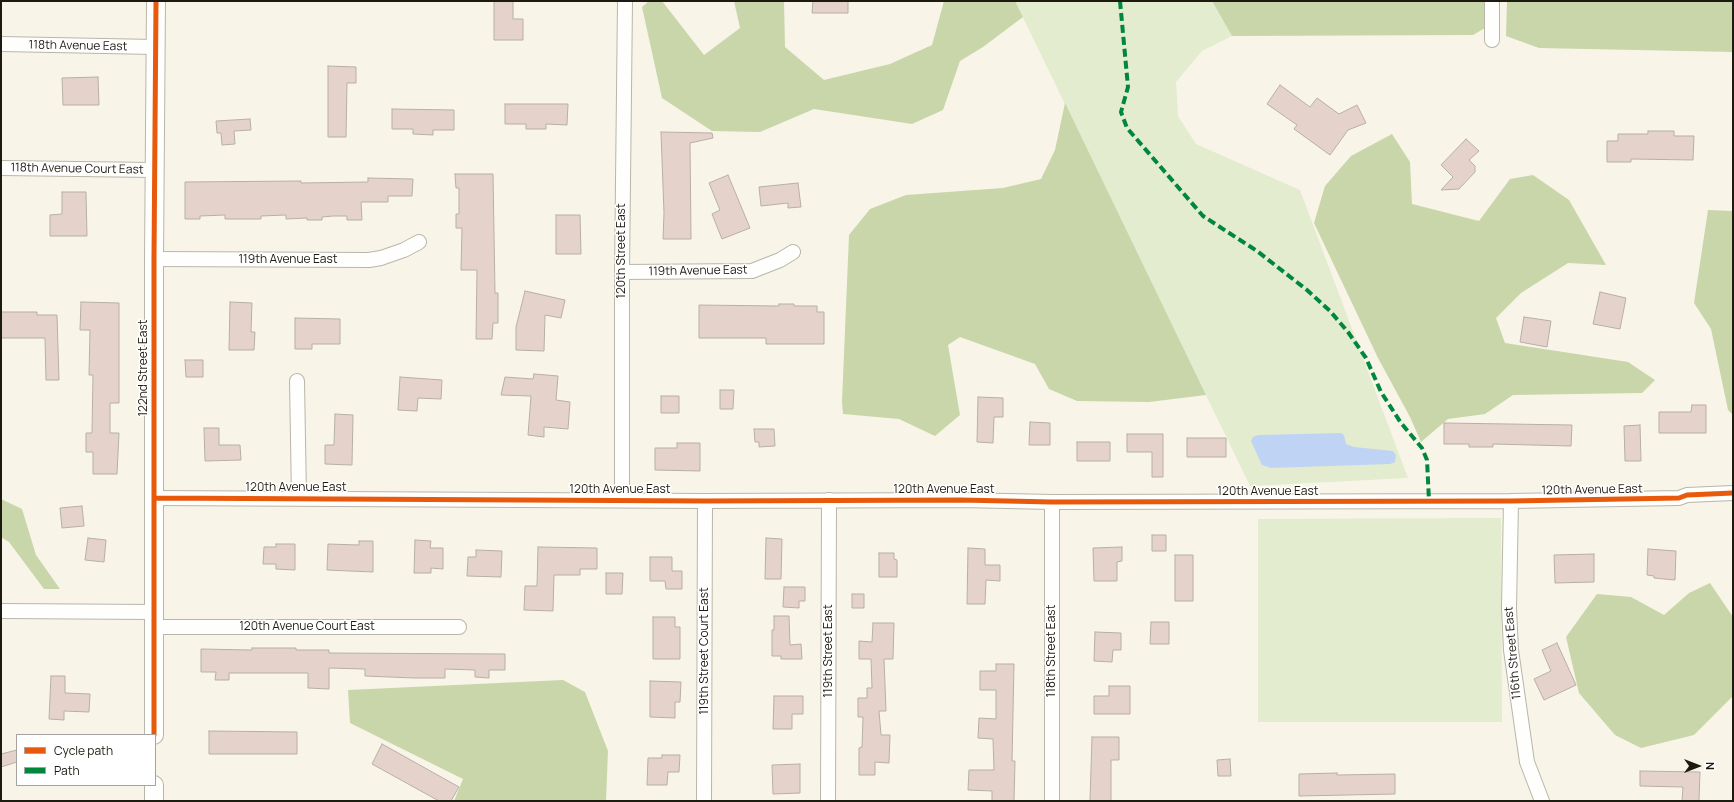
<!DOCTYPE html>
<style>
body{margin:0}
#map{position:relative;width:1734px;height:802px;overflow:hidden;background:#f8f5e8;font-family:Manrope,sans-serif}
canvas{display:block}
.frame{position:absolute;inset:0;border:2px solid #1d1a10;pointer-events:none}
.legend{position:absolute;left:16px;top:734px;width:140px;height:52px;box-sizing:border-box;background:#fff;border:1px solid #a5a39f;margin:0;padding:5px 7px;list-style:none;font-size:12px;color:#1d1a10}
.legend li{display:flex;align-items:center;gap:8px;height:20px}
.legend b{width:20px;border:1px solid #a5a39f}
.north{position:absolute;left:1678px;top:746px;width:40px;height:40px;-webkit-text-stroke:3px #fff;paint-order:stroke;rotate:90deg;font-size:11px;font-weight:700;line-height:16px;text-align:center;color:#1d1a10}
.north::after{content:'';display:block;margin:auto;width:14px;height:18px;background:#1d1a10;clip-path:polygon(50% 0,100% 100%,50% 72%,0 100%)}
</style>
<div id="map">
<canvas width="1734" height="802"></canvas>
<div class="frame"></div>
<ul class="legend">
<li><b style="height:5px;background:#e8590c"></b>Cycle path</li>
<li><b style="height:5px;background:#00873e"></b>Path</li>
</ul>
<div class="north">N</div>
</div>
<script>
const ctx = document.querySelector('canvas').getContext('2d');
ctx.lineJoin = 'round';
function fill(path, color) { ctx.fillStyle = color; ctx.fill(path, 'evenodd'); }
const toPath = rows => new Path2D(rows.map(r => 'M' + r).join(''));
function trace(path, color, width, dash) { ctx.strokeStyle = color; ctx.lineWidth = width; ctx.lineCap = dash ? 'butt' : 'round'; ctx.setLineDash(dash || []); ctx.stroke(path); }
function write(font, color, halo, rows, align = 'center') {
  ctx.font = font + ' Manrope,sans-serif'; ctx.lineWidth = 3; ctx.setLineDash([]); ctx.textBaseline = 'middle'; ctx.strokeStyle = halo; ctx.fillStyle = color; for (const [text, x, y, turn = 0] of rows) {
    ctx.save(); ctx.translate(x, y); ctx.rotate((+turn || 0) * Math.PI / 180); ctx.textAlign = isNaN(turn) ? turn : align; if (halo) ctx.strokeText(text, 0, 0); ctx.fillText(text, 0, 0); ctx.restore();
  }
}
const green = toPath([
 [1015,1,1212,1,1232,36,1202,51,1176,82,1178,116,1196,144,1300,190,1408,478,1250,486],
 [1501,518,1502,722,1258,722,1258,519]
]);
const forest = toPath([
 [649,1,662,1,704,55,740,28,734,1,784,1,785,47,824,80,890,64,932,45,944,1,1015,1,1023,17,983,47,960,61,943,110,912,124,814,109,760,132,712,131,662,98,642,7],
 [1212,1,1486,1,1485,28,1473,35,1232,36],
 [1507,1,1733,1,1733,52,1539,48,1506,36],
 [1065,103,1206,395,1149,402,1077,401,1049,389,1035,364,960,337,948,345,960,415,935,436,899,419,843,414,842,402,849,235,870,209,906,195,1003,188,1041,179,1055,150],
 [1392,134,1410,162,1412,204,1479,221,1510,179,1533,175,1569,200,1606,265,1568,263,1521,293,1496,318,1505,343,1628,362,1655,380,1642,393,1513,395,1485,414,1448,419,1421,442,1410,417,1378,358,1314,223,1325,186,1351,156],
 [1708,210,1733,211,1733,415,1728,410,1711,329,1694,303],
 [1,499,22,509,36,555,60,589,44,589,9,542,1,537],
 [1710,583,1733,617,1732,697,1694,735,1641,748,1615,735,1579,693,1566,637,1597,594,1631,597,1664,615,1689,593],
 [563,680,585,692,608,751,606,801,454,801,463,779,350,723,348,690]
]);
const water = toPath([
 [1341,433,1344,435,1346,444,1354,447,1393,451,1396,455,1395,462,1390,464,1271,468,1262,465,1251,441,1253,437,1258,435]
]);
const building = toPath([
 [494,1,513,1,513,19,523,19,523,40,494,40,494,1],
 [813,1,848,1,848,13,812,13,813,1],
 [328,66,356,67,356,83,347,83,346,137,328,137,328,66],
 [98,77,99,105,63,105,62,78,98,77],
 [1280,85,1310,107,1317,98,1339,114,1357,105,1366,123,1348,130,1330,155,1294,129,1297,125,1267,104,1280,85],
 [505,104,568,104,567,125,546,124,546,129,526,129,526,124,505,124,505,104],
 [392,109,454,110,454,130,433,130,433,135,413,134,413,129,392,129,392,109],
 [250,119,251,130,234,131,235,144,222,145,221,133,217,133,216,121,250,119],
 [1648,131,1674,131,1674,136,1694,136,1693,160,1631,159,1631,162,1607,162,1607,141,1618,141,1618,134,1648,134,1648,131],
 [661,132,712,133,713,138,690,143,691,239,663,239,664,213,661,132],
 [1466,139,1479,151,1469,160,1475,166,1475,172,1459,189,1441,190,1453,177,1441,165,1466,139],
 [455,174,493,174,495,293,498,293,498,323,493,323,492,339,476,339,477,270,461,270,462,228,456,228,456,214,459,214,459,188,456,188,455,174],
 [728,175,750,228,722,239,712,214,720,210,709,183,728,175],
 [368,178,413,179,412,196,388,196,388,202,361,202,362,220,347,220,347,216,333,216,322,217,322,220,307,220,307,218,286,219,286,215,261,216,261,219,225,219,225,215,200,216,200,219,185,219,185,182,301,181,301,183,368,182,368,178],
 [798,183,801,207,788,208,788,203,761,206,759,187,798,183],
 [62,192,86,192,87,236,50,236,50,215,62,214,62,192],
 [556,215,580,215,581,254,556,254,556,215],
 [525,291,565,300,561,318,545,315,544,351,516,350,516,327,525,291],
 [1600,292,1626,298,1620,329,1593,324,1600,292],
 [81,302,119,303,119,403,110,403,110,433,119,433,117,474,93,474,93,452,86,452,86,433,92,433,93,375,89,375,90,330,80,330,81,302],
 [230,302,252,303,251,332,255,332,254,350,229,350,230,302],
 [779,304,794,304,794,306,817,306,817,312,824,312,824,344,766,344,766,338,699,338,699,305,779,306,779,304],
 [1,312,37,312,37,315,57,315,59,380,46,380,45,338,1,338,1,312],
 [1524,317,1551,321,1547,347,1520,342,1524,317],
 [295,318,340,319,340,344,312,344,312,349,295,349,295,318],
 [185,360,203,360,203,377,186,377,185,360],
 [534,374,558,376,556,400,570,402,568,429,544,427,544,437,528,435,531,396,501,395,505,377,533,379,534,374],
 [400,377,442,380,441,399,418,398,417,411,398,410,400,377],
 [720,390,734,390,733,409,720,409,720,390],
 [661,396,679,396,679,413,661,413,661,396],
 [978,397,1003,398,1003,417,994,417,993,443,977,442,978,397],
 [1692,405,1706,405,1706,433,1659,433,1659,412,1691,412,1692,405],
 [335,414,353,415,352,465,325,464,325,445,334,445,335,414],
 [1030,422,1050,423,1050,445,1029,445,1030,422],
 [1444,423,1572,425,1571,446,1493,444,1493,447,1469,447,1469,444,1444,444,1444,423],
 [1640,425,1641,461,1625,461,1624,426,1640,425],
 [204,428,219,428,219,445,240,445,241,460,205,461,204,428],
 [754,429,774,429,775,446,759,447,759,442,755,442,754,429],
 [1127,434,1163,434,1163,477,1152,477,1152,452,1127,452,1127,434],
 [1187,438,1226,438,1226,457,1187,457,1187,438],
 [1077,442,1110,442,1110,461,1077,461,1077,442],
 [677,443,700,443,700,471,655,470,655,448,677,448,677,443],
 [82,506,84,526,62,528,60,508,82,506],
 [1152,535,1166,535,1166,551,1152,551,1152,535],
 [88,538,106,540,104,562,85,560,88,538],
 [766,538,782,539,781,579,765,579,766,538],
 [415,540,431,541,430,548,443,548,443,569,431,568,431,573,414,573,415,540],
 [359,541,373,541,373,572,327,570,328,544,359,545,359,541],
 [276,544,295,544,295,570,276,569,276,564,263,564,264,547,276,547,276,544],
 [538,547,597,548,597,569,580,569,580,575,554,575,553,611,524,610,525,586,537,586,538,547],
 [1122,547,1122,561,1117,562,1117,581,1094,581,1093,548,1122,547],
 [968,548,985,549,985,565,1000,565,1000,581,986,580,985,604,967,604,968,548],
 [1648,549,1676,551,1675,580,1654,578,1654,576,1647,575,1648,549],
 [476,550,502,551,501,577,467,576,468,557,476,557,476,550],
 [879,553,894,553,894,559,897,560,897,577,879,577,879,553],
 [1594,554,1594,582,1555,583,1554,555,1594,554],
 [1175,555,1193,555,1193,601,1175,601,1175,555],
 [650,557,672,557,672,571,682,571,682,589,666,589,665,581,650,581,650,557],
 [606,573,623,573,622,594,606,594,606,573],
 [784,587,805,587,805,601,799,601,799,608,783,607,784,587],
 [852,594,864,594,864,608,852,608,852,594],
 [774,616,789,616,790,645,801,644,802,659,781,659,781,656,772,656,772,630,774,630,774,616],
 [653,617,675,617,675,627,680,627,680,659,653,659,653,617],
 [1151,622,1169,622,1169,644,1150,644,1151,622],
 [873,623,894,623,893,659,884,659,886,711,879,711,881,735,890,735,889,763,875,762,875,775,859,775,859,748,862,747,863,717,858,717,858,698,867,698,867,688,872,688,871,659,859,659,859,641,872,642,873,623],
 [1095,632,1121,633,1121,650,1113,650,1112,662,1094,661,1095,632],
 [1557,643,1576,685,1544,700,1534,679,1551,671,1542,650,1557,643],
 [252,648,296,648,296,650,329,650,329,653,505,654,505,670,489,670,489,678,475,677,475,670,445,669,445,678,414,678,365,676,365,669,329,668,329,689,308,688,308,673,229,673,229,680,215,680,216,672,201,672,201,649,252,650,252,648],
 [996,664,1014,664,1012,761,1015,761,1014,801,992,801,992,791,968,790,969,770,994,770,993,739,978,738,979,718,996,719,996,690,980,690,980,671,996,671,996,664],
 [51,676,65,676,65,693,90,694,89,712,64,711,64,720,49,719,51,676],
 [650,681,681,682,680,702,675,702,675,718,650,717,650,681],
 [1109,686,1130,686,1130,714,1094,714,1094,696,1109,696,1109,686],
 [774,696,803,696,803,714,792,714,792,729,773,729,774,696],
 [209,731,297,732,297,754,209,754,209,731],
 [1092,737,1119,737,1119,760,1111,760,1111,801,1090,801,1092,737],
 [382,744,459,787,451,801,439,801,372,764,382,744],
 [17,750,17,762,1,767,1,754,17,750],
 [662,755,680,755,679,772,668,772,667,785,647,785,648,758,662,758,662,755],
 [1230,759,1231,776,1218,776,1217,760,1230,759],
 [800,764,800,793,773,794,772,765,800,764],
 [1640,771,1700,772,1699,801,1682,801,1683,787,1640,786,1640,771],
 [1337,773,1337,775,1395,774,1395,794,1299,796,1299,774,1337,773]
]);
const minor = toPath([
 [1492,40,1492,1],
 [1,44,155,47],
 [1,168,154,170],
 [154,259,369,260,381,258,404,250,419,242],
 [622,272,752,271,780,260,793,252],
 [297,381,299,498],
 [154,498,705,501,961,500,1052,502,1511,501,1679,498,1687,495,1733,493],
 [622,500,622,272,625,1],
 [1511,501,1509,608,1511,650,1527,762,1542,801],
 [1052,502,1052,801],
 [1,611,154,612],
 [154,627,459,627],
 [704,801,705,501],
 [828,801,829,500]
]);
const tertiary = toPath([
 [154,735,154,259,156,1],
 [154,801,154,785]
]);
const quiet = toPath([
 [1120,1,1128,87,1121,112,1127,128,1203,216,1257,251,1307,290,1330,311,1348,332,1366,358,1381,392,1401,423,1422,448,1427,460,1429,501]
]);
const cycleway = toPath([
 [154,498,705,501,961,500,1052,502,1511,501,1679,498,1687,495,1733,493],
 [154,735,154,259,156,1]
]);
const streetNames = [
 ["118th Avenue East",78,46,1],
 ["118th Avenue Court East",77,169,1],
 ["120th Street East",622,251,-90],
 ["119th Avenue East",288,260],
 ["119th Avenue East",698,271,-1],
 ["122nd Street East",144,368,-90],
 ["120th Avenue East",296,488],
 ["120th Avenue East",620,490],
 ["120th Avenue East",944,490],
 ["120th Avenue East",1592,490,-1],
 ["120th Avenue East",1268,492],
 ["120th Avenue Court East",307,627],
 ["119th Street Court East",705,651,-90],
 ["119th Street East",829,651,-90],
 ["118th Street East",1052,651,-90],
 ["116th Street East",1513,653,-95]
];
fill(green, '#e3ecce');
fill(forest, '#c8d6aa');
fill(water, '#bfd4f4');
fill(building, '#e5d3cb');
trace(building, '#b6afa8', 1);
trace(minor, '#b8b6aa', 16);
trace(tertiary, '#b8b6aa', 20);
trace(minor, '#fefefc', 14);
trace(tertiary, '#fefefc', 18);
trace(quiet, '#00873e', 4, [8, 4]);
trace(cycleway, '#e8590c', 5);
write('12px', '#1d1a10', '#fff', streetNames);
</script>
